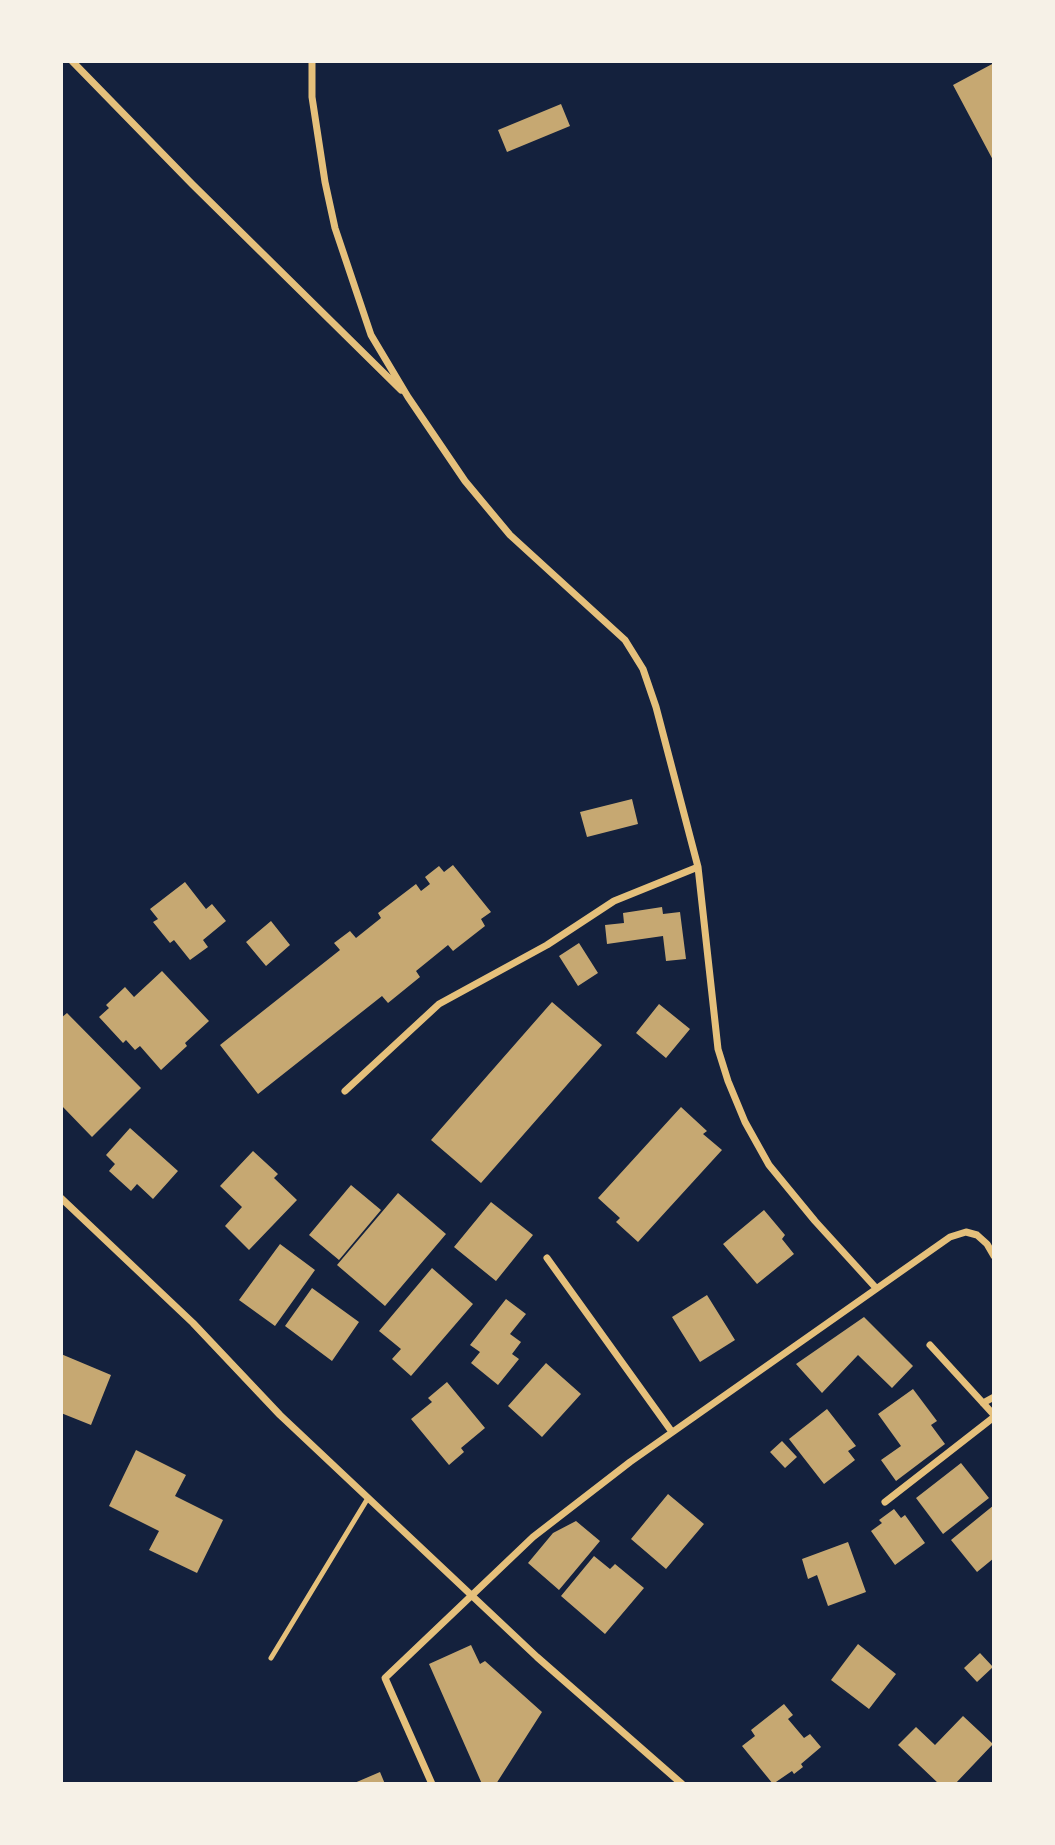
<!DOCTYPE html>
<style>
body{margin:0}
#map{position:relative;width:1055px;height:1845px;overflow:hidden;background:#14213d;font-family:"DM Sans",sans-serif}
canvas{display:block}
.frame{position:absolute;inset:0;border:63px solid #f6f1e7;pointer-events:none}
</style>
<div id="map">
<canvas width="1055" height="1845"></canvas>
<div class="frame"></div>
</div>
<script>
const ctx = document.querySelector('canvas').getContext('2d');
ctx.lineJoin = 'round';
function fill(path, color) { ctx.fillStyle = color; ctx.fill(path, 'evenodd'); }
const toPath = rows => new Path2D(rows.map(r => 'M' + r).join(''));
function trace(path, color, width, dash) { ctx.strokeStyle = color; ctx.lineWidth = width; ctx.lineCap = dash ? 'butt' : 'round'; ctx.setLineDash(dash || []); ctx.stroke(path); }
const building = toPath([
 [994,63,994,162,953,85],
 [561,104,570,126,507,152,498,130],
 [632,799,638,824,587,837,580,812],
 [453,865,491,912,481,919,485,926,453,951,448,945,416,971,420,977,388,1003,382,996,258,1094,220,1045,340,950,334,943,350,931,356,938,381,918,378,913,416,884,421,891,430,884,425,877,439,866,444,872],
 [185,882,206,909,212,904,226,921,203,940,208,947,190,960,174,940,170,943,153,922,158,919,150,909],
 [662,907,663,914,680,912,686,959,666,961,663,936,607,944,605,925,624,923,623,913],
 [271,921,290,945,266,966,246,942],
 [579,943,598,973,578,986,559,956],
 [162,971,209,1021,185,1043,187,1046,161,1070,140,1046,135,1050,126,1040,123,1043,99,1017,109,1008,106,1005,125,987,134,997],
 [552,1002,602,1045,481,1183,431,1140],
 [659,1004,690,1029,666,1058,636,1033],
 [67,1013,141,1088,92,1137,61,1105,61,1018],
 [681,1107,707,1131,703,1134,722,1150,638,1242,616,1222,620,1218,598,1198],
 [130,1128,178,1171,153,1199,137,1184,131,1191,109,1171,115,1164,106,1155],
 [253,1151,278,1174,274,1178,297,1200,249,1250,225,1226,242,1207,220,1186],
 [351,1185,381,1210,339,1260,309,1235],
 [398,1193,446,1234,385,1306,337,1265],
 [491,1202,533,1235,496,1281,454,1247],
 [764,1210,785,1235,782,1239,794,1254,757,1284,723,1244],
 [280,1244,315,1270,275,1326,239,1300],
 [432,1268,473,1304,411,1376,392,1359,401,1349,379,1331],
 [312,1288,359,1322,332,1361,285,1326],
 [707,1295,735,1340,700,1362,672,1317],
 [506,1299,526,1314,510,1334,521,1342,512,1354,519,1359,498,1385,471,1363,480,1352,470,1345],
 [864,1317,913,1366,892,1388,858,1355,822,1393,796,1364],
 [61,1354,111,1375,91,1425,61,1413],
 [546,1363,581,1394,542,1437,508,1406],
 [447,1382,485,1428,461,1448,464,1452,449,1465,411,1419,432,1402,428,1398],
 [913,1389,937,1421,931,1425,945,1444,896,1481,881,1460,901,1446,878,1414],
 [827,1409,856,1446,848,1451,855,1460,824,1484,789,1439],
 [782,1441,797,1457,785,1468,770,1452],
 [136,1450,186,1475,175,1496,223,1520,197,1573,149,1550,159,1531,109,1506],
 [961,1463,989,1498,943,1534,916,1498],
 [668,1494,704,1524,666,1569,631,1539],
 [994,1505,994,1558,977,1572,951,1540],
 [894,1509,901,1518,905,1515,925,1543,895,1565,871,1531,882,1523,879,1520],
 [576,1521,600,1541,559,1590,528,1563,553,1533],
 [848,1542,866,1592,828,1606,817,1575,808,1579,802,1559],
 [594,1556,610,1569,615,1564,644,1588,605,1634,561,1596],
 [858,1644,896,1674,869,1709,831,1680],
 [471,1645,480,1664,485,1661,542,1712,496,1784,482,1784,429,1664],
 [980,1653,993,1667,977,1682,964,1668],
 [784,1704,793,1715,788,1719,804,1738,810,1734,821,1747,801,1764,803,1767,794,1774,792,1771,773,1784,742,1746,755,1736,751,1730],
 [963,1716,993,1744,955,1784,939,1784,898,1745,916,1727,935,1745],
 [380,1772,385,1784,352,1784]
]);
const service = toPath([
 [271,1658,368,1498]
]);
const minor = toPath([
 [72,61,192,184,401,390],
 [312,61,312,97,325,182,335,228,371,335,408,397,465,481,510,535,625,640,643,669,656,707,698,867,718,1049,728,1081,745,1122,769,1165,815,1221,876,1288],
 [345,1091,439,1004,547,945,614,901,698,867],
 [61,1198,193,1323,280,1415,537,1657,682,1784],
 [547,1258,672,1432],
 [930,1345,994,1415],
 [983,1403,994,1397],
 [885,1502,994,1417],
 [432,1784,385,1678,533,1537,630,1462,950,1237,966,1232,977,1235,987,1244,994,1256]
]);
fill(building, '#c6a872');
trace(service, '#e5c07b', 5);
trace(minor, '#e5c07b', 7);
</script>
